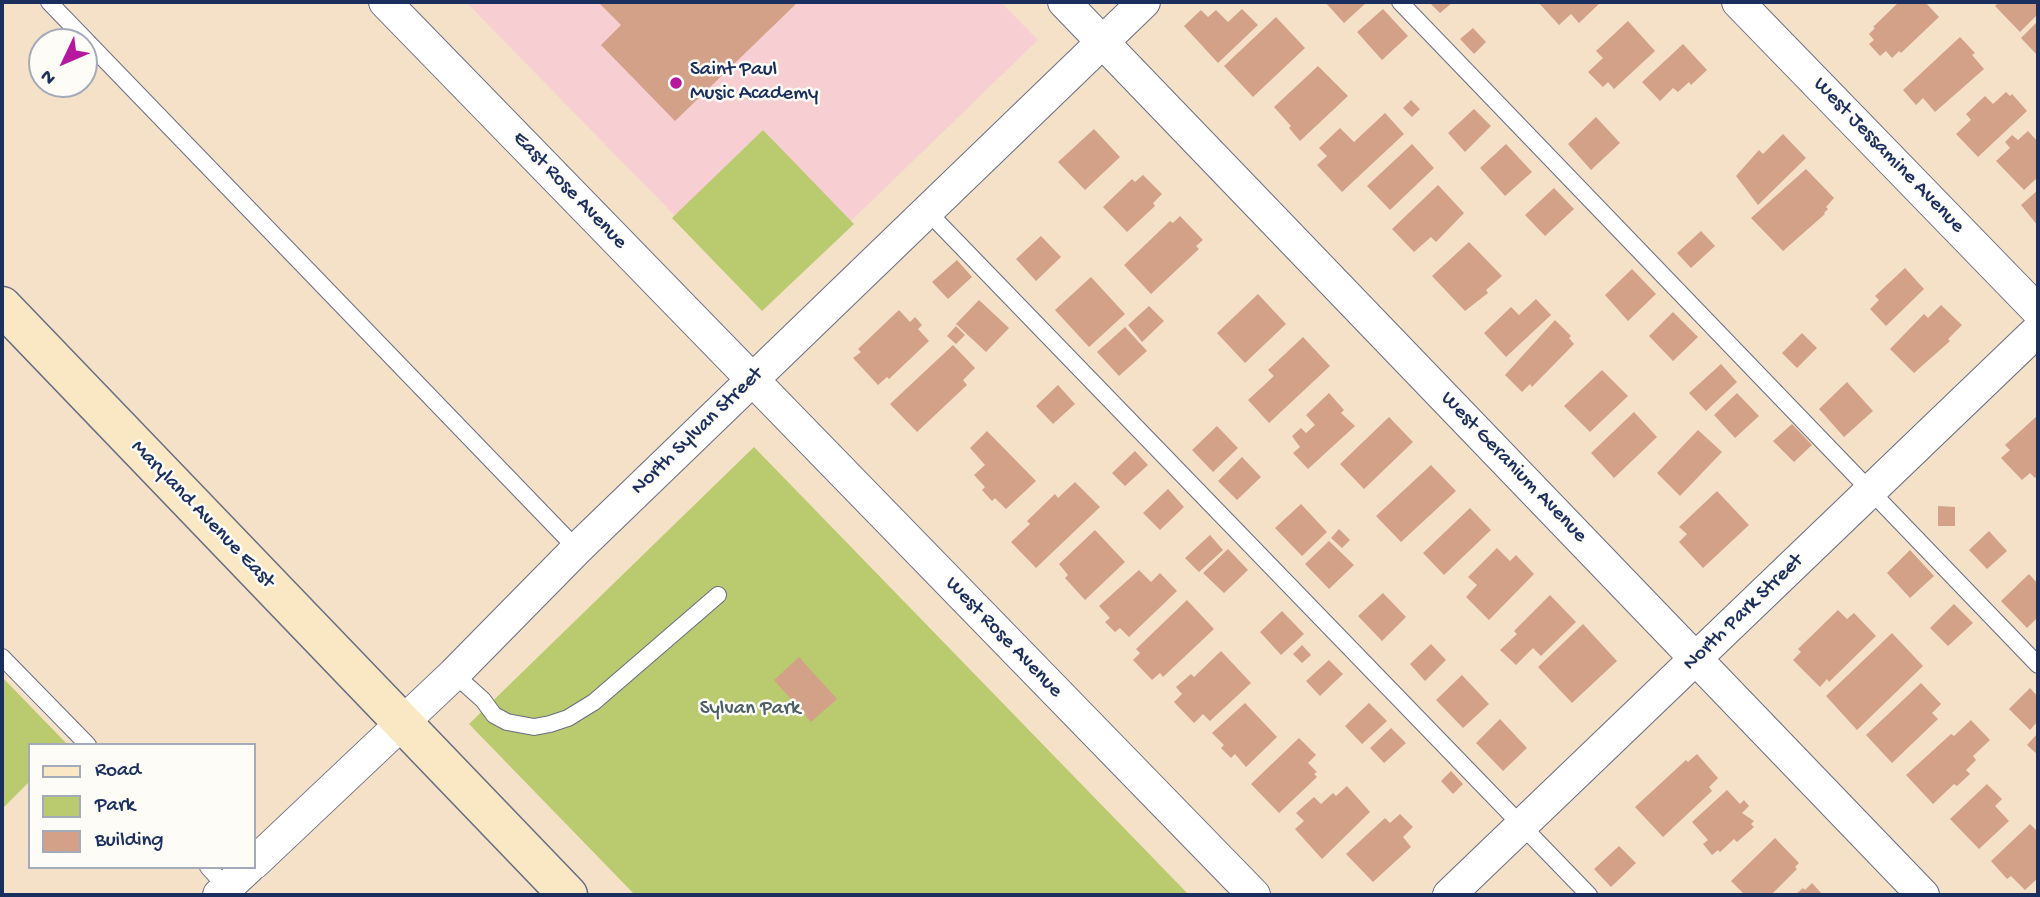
<!DOCTYPE html>
<style>
body{margin:0}
#map{position:relative;width:2040px;height:897px;overflow:hidden;background:#f5e1c7;font-family:"Gochi Hand",sans-serif}
canvas{display:block}
.frame{position:absolute;inset:0;border:4px solid #1b2f5e;pointer-events:none}
.legend{position:absolute;left:28px;top:743px;width:228px;height:126px;box-sizing:border-box;background:#fdfcf7;border:2px solid #a3aaba;margin:0;padding:9px 12px;list-style:none;font-size:21px;color:#1b2f5e}
.legend li{display:flex;align-items:center;gap:14px;height:35px}
.legend b{width:35px;border:2px solid #a3aaba}
.north{position:absolute;left:28px;top:28px;width:70px;height:70px;box-sizing:border-box;background:#fdfcf7;border:2px solid #a3aaba;border-radius:50%;rotate:226deg;font-size:19px;font-weight:700;line-height:28px;text-align:center;color:#1b2f5e}
.north::after{content:'';display:block;margin:auto;width:24px;height:32px;background:#b5179e;clip-path:polygon(50% 0,100% 100%,50% 72%,0 100%)}
</style>
<div id="map">
<canvas width="2040" height="897"></canvas>
<div class="frame"></div>
<ul class="legend">
<li><b style="height:9px;background:#fae7c3"></b>Road</li>
<li><b style="height:19px;background:#b9cb6e"></b>Park</li>
<li><b style="height:19px;background:#d3a088"></b>Building</li>
</ul>
<div class="north">N</div>
</div>
<script>
const ctx = document.querySelector('canvas').getContext('2d');
ctx.lineJoin = 'round';
function fill(path, color) { ctx.fillStyle = color; ctx.fill(path, 'evenodd'); }
const toPath = rows => new Path2D(rows.map(r => 'M' + r).join(''));
function trace(path, color, width, dash) { ctx.strokeStyle = color; ctx.lineWidth = width; ctx.lineCap = dash ? 'butt' : 'round'; ctx.setLineDash(dash || []); ctx.stroke(path); }
function write(font, color, halo, rows, align = 'center') {
  ctx.font = font + ' "Gochi Hand",sans-serif'; ctx.lineWidth = 5; ctx.setLineDash([]); ctx.textBaseline = 'middle'; ctx.strokeStyle = halo; ctx.fillStyle = color; for (const [text, x, y, turn = 0] of rows) {
    ctx.save(); ctx.translate(x, y); ctx.rotate((+turn || 0) * Math.PI / 180); ctx.textAlign = isNaN(turn) ? turn : align; if (halo) ctx.strokeText(text, 0, 0); ctx.fillText(text, 0, 0); ctx.restore();
  }
}
const built = toPath([
 [466,2,1001,2,1038,40,763,306]
]);
const green = toPath([
 [763,130,854,224,762,311,672,218],
 [754,447,1189,895,635,895,469,724],
 [2,677,67,744,30,745,30,781,2,809]
]);
const building = toPath([
 [598,2,798,2,675,121,601,45,621,25],
 [1325,2,1367,2,1344,23],
 [1429,2,1453,2,1440,13],
 [1538,2,1601,2,1579,23,1571,14,1559,25],
 [1899,2,1925,2,1939,17,1901,53,1899,51,1892,58,1886,51,1880,56,1869,44,1874,40,1869,34,1875,28,1873,27],
 [1999,2,2038,2,2038,14,2020,32,1995,6],
 [1242,9,1258,25,1218,63,1184,26,1201,10,1208,17,1216,10,1228,22],
 [1383,9,1408,36,1382,60,1357,32],
 [1276,17,1305,48,1253,97,1224,66],
 [1628,21,1655,51,1614,89,1608,82,1603,87,1588,72,1603,58,1596,51],
 [2038,21,2038,56,2021,38],
 [1473,28,1486,42,1474,54,1460,39],
 [1960,37,1975,53,1972,55,1984,69,1935,112,1923,98,1916,105,1903,90],
 [1683,44,1707,70,1691,85,1689,82,1678,92,1673,88,1660,101,1642,82],
 [1318,66,1348,96,1300,141,1289,128,1291,126,1274,107],
 [2006,92,2010,96,2012,94,2027,111,1978,157,1956,134,1971,120,1966,114,1985,96,1993,104],
 [1411,100,1420,109,1412,117,1403,108],
 [1474,109,1491,126,1465,152,1448,133],
 [1385,113,1404,134,1342,192,1317,165,1327,156,1319,148,1340,128,1354,142],
 [1596,117,1620,143,1591,170,1568,144],
 [1094,129,1120,157,1085,190,1058,162],
 [2028,131,2038,142,2038,177,2024,190,1996,161,2010,148,2005,142,2012,135,2018,140],
 [1783,134,1806,158,1758,205,1736,176,1759,150,1763,154],
 [1412,144,1434,168,1390,210,1367,186],
 [1506,144,1532,172,1505,196,1480,168],
 [1806,169,1834,198,1826,207,1828,209,1824,213,1825,214,1783,251,1751,218],
 [1143,175,1162,194,1153,203,1155,206,1127,232,1103,207,1132,179,1135,182],
 [1438,185,1464,213,1436,242,1431,237,1414,252,1392,229],
 [1554,188,1574,209,1545,236,1525,215],
 [2038,190,2038,226,2021,205],
 [1180,216,1203,240,1196,246,1199,249,1151,294,1124,265,1170,221,1173,223],
 [1701,231,1715,246,1691,268,1677,253],
 [1041,236,1061,257,1036,281,1016,259],
 [1469,242,1502,276,1486,290,1488,293,1465,311,1432,276],
 [957,260,972,277,948,299,932,282],
 [1905,268,1924,289,1886,326,1870,309,1879,300,1875,296],
 [1632,269,1656,294,1628,321,1605,295],
 [1091,277,1125,314,1089,347,1055,310],
 [1258,294,1286,324,1245,363,1217,333],
 [1536,299,1551,315,1506,357,1484,333,1511,307,1519,315],
 [979,300,1009,328,986,352,956,324],
 [1941,305,1962,325,1948,339,1950,341,1914,373,1890,349,1924,314,1928,318],
 [1149,306,1164,321,1142,342,1128,325],
 [899,310,910,322,915,317,922,325,918,329,929,341,889,379,887,377,878,385,853,358,861,352,858,349],
 [1673,312,1698,337,1673,361,1649,336],
 [1555,320,1571,336,1569,338,1574,344,1532,387,1530,384,1522,392,1505,375],
 [956,326,965,335,956,344,947,336],
 [1125,327,1147,351,1119,376,1097,352],
 [1802,333,1817,348,1797,368,1782,353],
 [1303,337,1330,366,1269,423,1248,400,1274,376,1268,370],
 [953,345,975,368,963,380,967,385,917,432,890,404],
 [1721,364,1737,382,1706,411,1689,393],
 [1602,370,1628,396,1590,432,1564,406],
 [1847,382,1873,411,1844,437,1819,409],
 [1058,385,1075,404,1053,424,1036,406],
 [1329,393,1344,410,1341,413,1355,426,1308,469,1293,453,1300,447,1292,436,1301,428,1306,433,1315,425,1306,415],
 [1737,393,1759,416,1735,438,1714,415],
 [1634,412,1657,437,1614,478,1591,453],
 [2038,415,2038,475,2035,478,2030,473,2022,480,2001,458,2010,450,2005,445],
 [1389,417,1413,442,1364,489,1340,464],
 [1792,424,1812,445,1794,462,1773,441],
 [1217,426,1238,448,1213,472,1192,450],
 [1698,430,1722,452,1680,496,1657,473],
 [987,431,1036,481,1006,509,995,498,992,501,982,490,985,487,974,475,985,465,970,448],
 [1135,451,1148,465,1125,486,1112,473],
 [1242,457,1261,477,1237,500,1218,481],
 [1431,465,1456,491,1401,542,1376,516],
 [1075,482,1100,507,1036,568,1011,542,1030,524,1027,521,1055,494,1058,498],
 [1168,489,1184,507,1160,530,1143,513],
 [1717,491,1749,525,1703,568,1679,542,1687,534,1679,527],
 [1301,504,1327,532,1302,556,1275,528],
 [1938,506,1955,507,1955,526,1938,526],
 [1470,508,1491,530,1444,575,1423,553],
 [1339,529,1350,540,1342,548,1331,538],
 [1095,530,1125,562,1085,600,1065,578,1068,575,1059,564],
 [1989,531,2007,551,1987,569,1969,550],
 [1210,535,1223,550,1199,572,1185,558],
 [1329,541,1354,565,1329,589,1305,564],
 [1497,548,1510,561,1516,555,1534,574,1489,620,1466,597,1477,585,1468,577],
 [1228,549,1248,570,1224,593,1203,573],
 [1910,550,1934,576,1910,598,1887,573],
 [1139,570,1151,582,1160,573,1177,591,1129,637,1120,628,1115,632,1105,622,1110,618,1099,606],
 [2029,574,2038,584,2038,617,2027,628,2001,601],
 [1383,593,1406,617,1382,641,1358,616],
 [1550,595,1576,622,1541,656,1533,648,1516,665,1500,650,1517,634,1514,631],
 [1187,600,1214,629,1163,677,1160,673,1152,680,1133,660,1140,653,1136,649],
 [1954,604,1973,623,1948,646,1930,628],
 [1838,610,1847,619,1854,613,1876,636,1829,682,1827,679,1820,687,1793,660,1801,652,1798,649],
 [1282,611,1304,634,1281,655,1260,632],
 [1583,624,1617,661,1572,703,1538,667],
 [1892,633,1923,666,1857,730,1826,696],
 [1431,644,1446,660,1425,681,1410,664],
 [1302,645,1311,655,1302,663,1293,654],
 [1221,651,1251,683,1210,721,1203,714,1194,723,1174,702,1182,694,1176,687,1191,674,1194,677],
 [799,657,837,699,811,722,774,680],
 [1329,660,1343,674,1320,696,1306,681],
 [1462,675,1489,704,1463,728,1436,700],
 [1921,683,1941,704,1932,713,1938,719,1892,763,1866,735],
 [2030,688,2038,697,2038,721,2030,730,2009,709],
 [1245,703,1277,737,1246,767,1235,754,1231,758,1221,748,1224,745,1212,733],
 [1369,703,1387,721,1362,744,1345,726],
 [1500,719,1527,748,1503,771,1476,743],
 [1971,720,1990,740,1973,756,1976,760,1966,770,1970,774,1957,786,1954,784,1933,804,1906,775,1951,734,1954,736],
 [1391,728,1406,743,1384,763,1370,748],
 [2038,733,2038,755,2027,745],
 [1299,738,1316,755,1308,763,1317,772,1314,774,1317,777,1279,813,1251,784],
 [1697,754,1718,778,1709,787,1712,791,1663,837,1635,807,1686,760,1688,762],
 [1451,771,1463,784,1453,794,1441,781],
 [1987,784,2002,799,1995,806,2009,821,1979,849,1950,819],
 [1347,786,1370,812,1322,859,1295,829,1304,821,1296,813,1314,797,1321,804,1333,793,1336,796],
 [1727,790,1740,804,1744,800,1749,806,1742,813,1754,821,1751,824,1754,827,1737,842,1734,839,1720,852,1718,850,1712,855,1703,844,1708,840,1692,822],
 [1400,814,1413,827,1403,837,1411,847,1373,882,1346,854,1385,818,1390,823],
 [2030,824,2038,832,2038,878,2025,890,2011,876,2007,879,1991,861],
 [1775,838,1799,863,1795,867,1797,869,1771,895,1745,895,1731,881],
 [1619,846,1636,863,1611,887,1594,869],
 [1812,883,1823,895,1795,895,1803,888,1805,890]
]);
const lane = toPath([
 [49,2,577,549],
 [1400,2,2038,665],
 [927,211,1589,895],
 [2,657,88,745],
 [454,674,483,700,494,715,507,722,534,727,550,724,568,718,594,702,718,595],
 [208,867,230,891]
]);
const street = toPath([
 [385,2,1254,895],
 [1064,2,1923,895],
 [1738,2,2038,311],
 [254,863,454,674,577,549,1144,2],
 [219,895,249,867],
 [1449,895,2038,330]
]);
const secondary = toPath([
 [2,306,568,895]
]);
const markers = [
 [676,83,7,"#b5179e"]
];
const poiNames = [
 ["Saint Paul",690,71],
 ["Music Academy",690,95]
];
const streetNames = [
 ["West Jessamine Avenue",1888,156,46],
 ["East Rose Avenue",569,191,46],
 ["North Sylvan Street",698,432,-44],
 ["West Geranium Avenue",1513,468,46],
 ["Maryland Avenue East",202,515,46],
 ["North Park Street",1744,613,-44],
 ["West Rose Avenue",1003,638,46]
];
const parkNames = [
 ["Sylvan Park",750,710]
];
fill(built, '#f7cfd3');
fill(green, '#b9cb6e');
fill(building, '#d3a088');
trace(lane, '#676d83', 18);
trace(street, '#676d83', 34);
trace(secondary, '#676d83', 41);
trace(lane, '#fff', 16);
trace(street, '#fff', 32);
trace(secondary, '#fae7c3', 38);
for (const [x, y, r, color] of markers) { const dot = new Path2D(); dot.arc(x, y, r, 0, 2 * Math.PI); ctx.fillStyle = color; ctx.fill(dot); trace(dot, '#fdfcf7', 2.5); }
write('21px', '#1b2f5e', '#fdfcf7', poiNames, 'left');
write('21px', '#1b2f5e', '#fdfcf7', streetNames);
write('21px', '#4a5e63', '#fdfcf7', parkNames);
</script>
